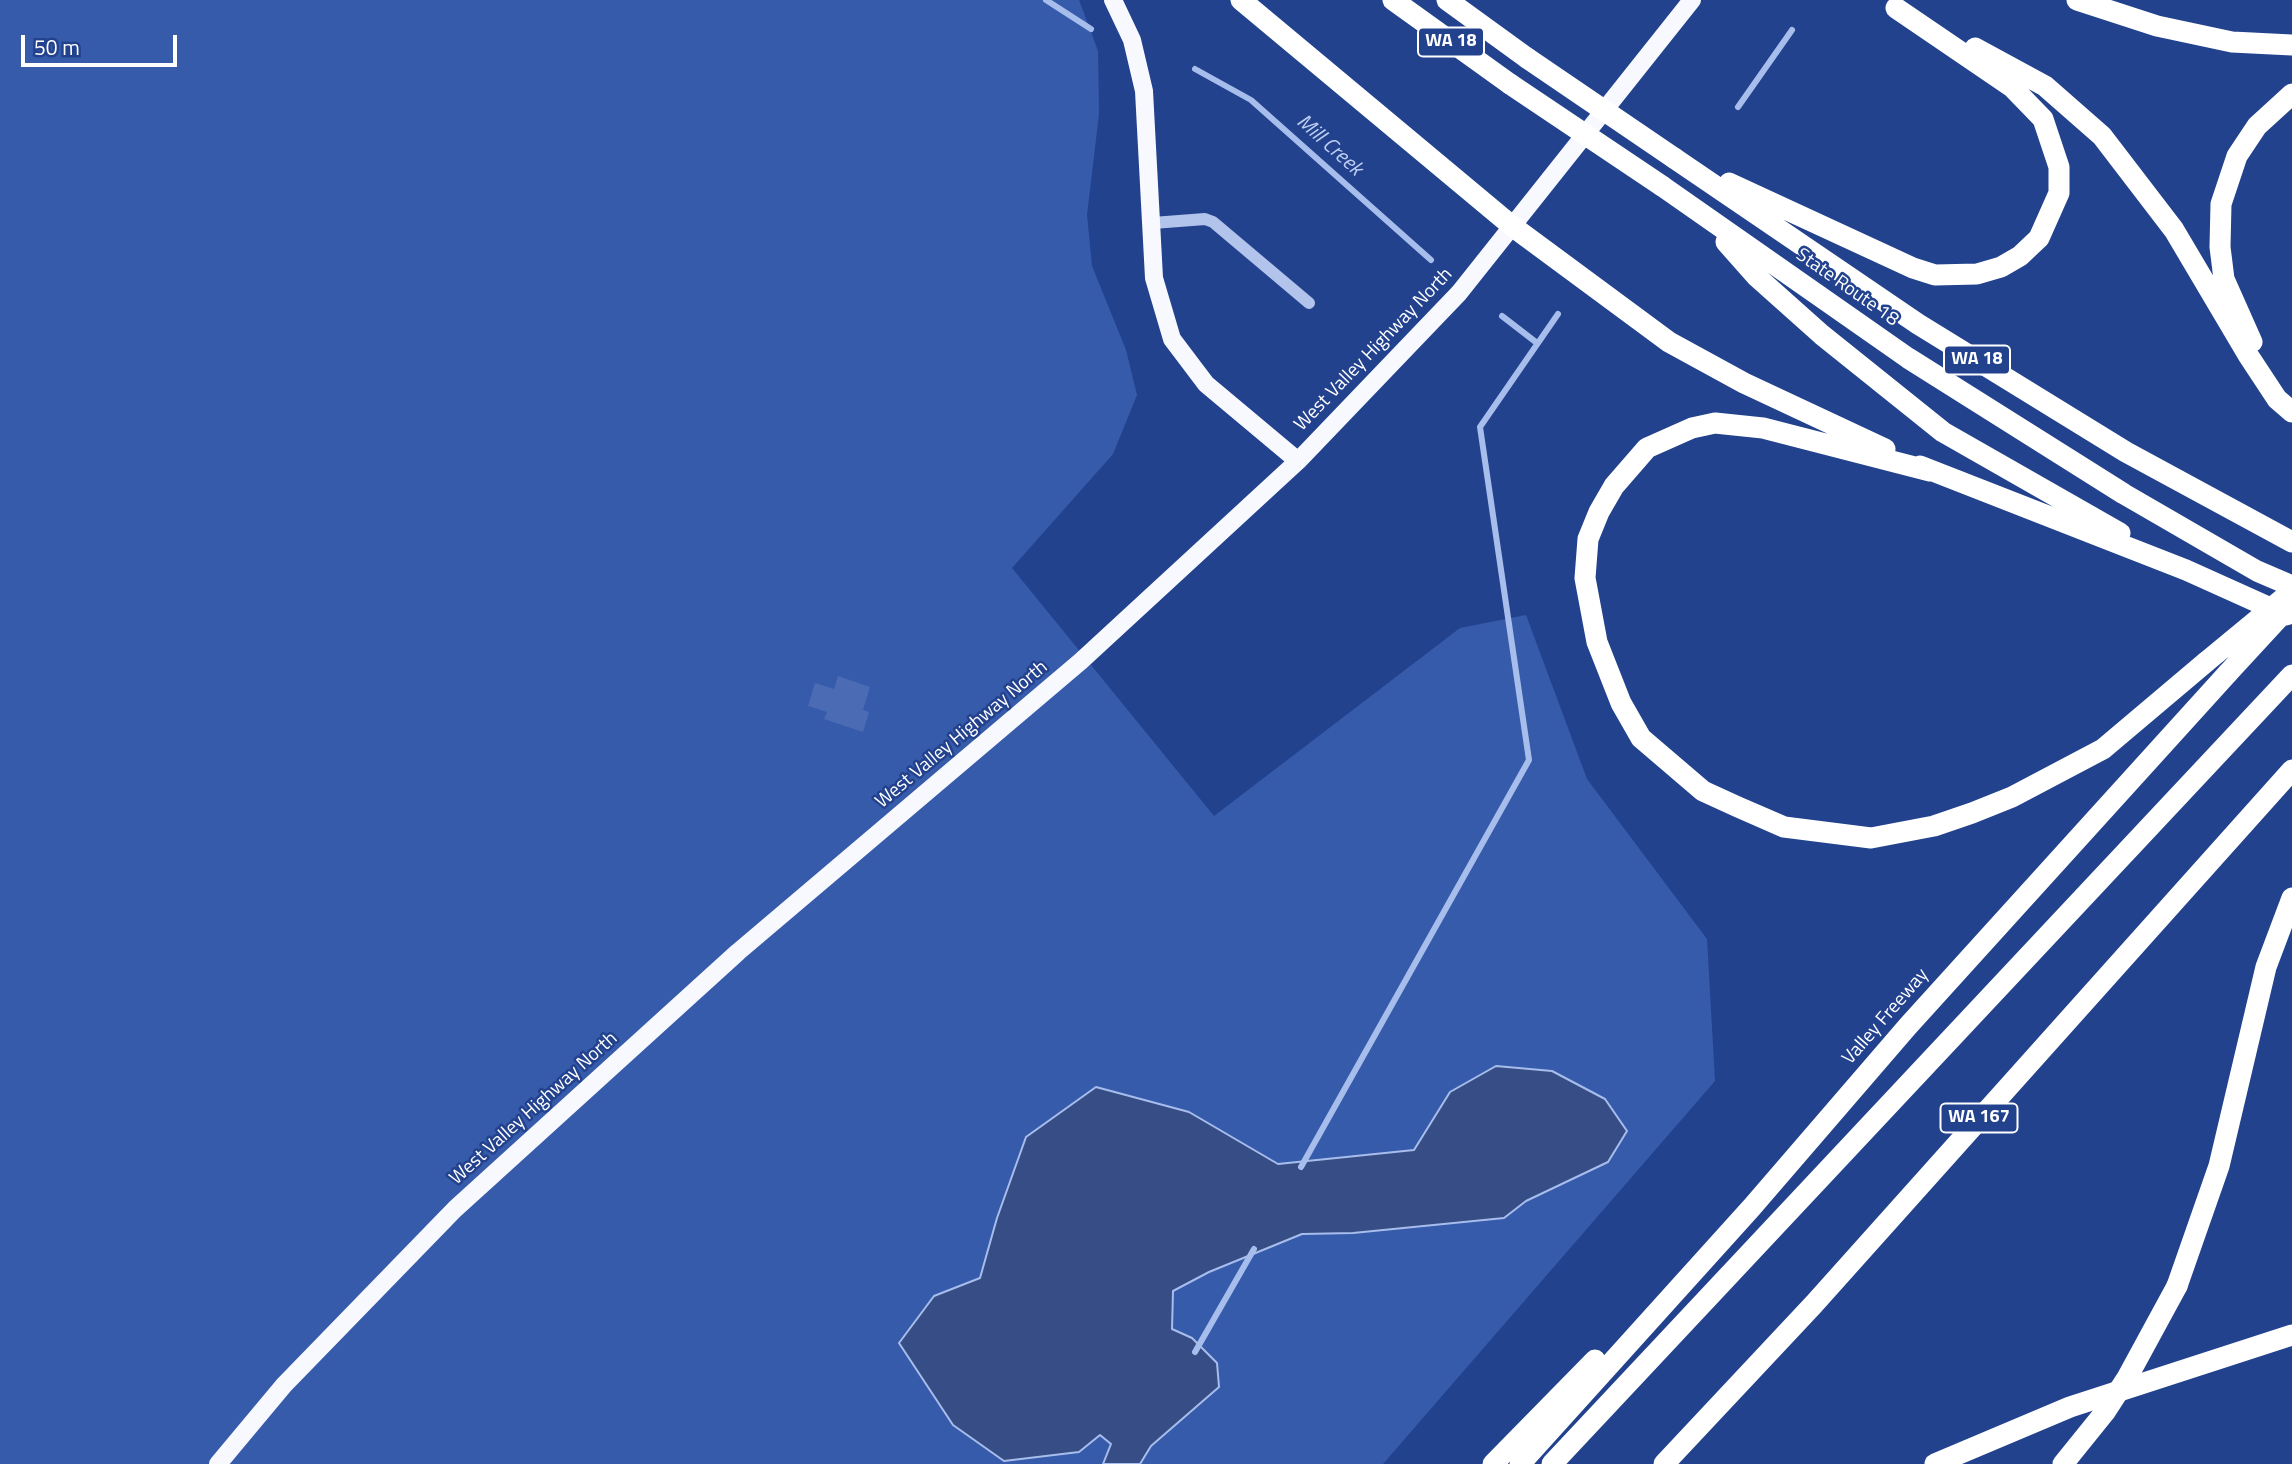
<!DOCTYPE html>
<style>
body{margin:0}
#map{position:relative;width:2292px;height:1464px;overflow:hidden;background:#23428e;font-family:"Titillium Web",sans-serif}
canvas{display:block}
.scale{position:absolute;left:21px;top:35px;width:156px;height:32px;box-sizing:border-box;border:4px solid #fff;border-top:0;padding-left:9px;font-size:21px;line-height:24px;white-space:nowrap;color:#fff;-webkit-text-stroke:5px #23428e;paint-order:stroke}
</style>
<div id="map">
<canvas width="2292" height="1464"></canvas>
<div class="scale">50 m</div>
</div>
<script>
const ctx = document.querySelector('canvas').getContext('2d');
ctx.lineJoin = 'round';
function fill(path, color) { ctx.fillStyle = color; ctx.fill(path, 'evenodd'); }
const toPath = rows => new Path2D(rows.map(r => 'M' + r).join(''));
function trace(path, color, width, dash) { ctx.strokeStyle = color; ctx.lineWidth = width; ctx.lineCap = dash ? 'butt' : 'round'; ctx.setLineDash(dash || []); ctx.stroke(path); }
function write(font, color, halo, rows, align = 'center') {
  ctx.font = font + ' "Titillium Web",sans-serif'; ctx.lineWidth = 5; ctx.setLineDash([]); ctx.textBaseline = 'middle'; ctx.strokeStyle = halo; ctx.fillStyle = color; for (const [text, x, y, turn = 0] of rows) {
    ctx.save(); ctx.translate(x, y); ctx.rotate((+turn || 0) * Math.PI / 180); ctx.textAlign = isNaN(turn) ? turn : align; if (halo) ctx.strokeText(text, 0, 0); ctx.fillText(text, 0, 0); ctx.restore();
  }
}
const green = toPath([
 [0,0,1079,0,1098,51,1099,114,1087,215,1092,266,1126,350,1137,395,1113,454,1012,568,1214,816,1460,628,1526,615,1587,779,1707,939,1715,1081,1383,1464,0,1464]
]);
const water = toPath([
 [1496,1066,1552,1071,1605,1099,1627,1131,1608,1162,1526,1201,1504,1218,1353,1233,1302,1234,1209,1272,1173,1291,1172,1329,1192,1338,1217,1363,1219,1387,1151,1446,1140,1464,1103,1464,1111,1444,1100,1435,1079,1452,1004,1461,953,1425,899,1343,934,1296,980,1278,997,1218,1026,1137,1096,1087,1189,1112,1278,1164,1414,1150,1450,1092,1496,1066]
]);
const stream = toPath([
 [1046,0,1091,29],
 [1195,69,1251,100,1431,260],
 [1738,107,1792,30],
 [1502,316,1537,343],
 [1301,1167,1529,760,1480,427,1558,314],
 [1195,1352,1254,1249]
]);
const building = toPath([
 [838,676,870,687,863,710,869,712,863,732,824,719,827,712,808,706,815,683,834,689]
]);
const minor = toPath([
 [1153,223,1205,219,1213,222,1309,303]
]);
const major = toPath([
 [1113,0,1132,40,1144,91,1154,278,1172,339,1206,384,1298,461],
 [218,1464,284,1385,455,1209,738,952,1081,661,1298,461,1459,293,1692,0]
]);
const highway = toPath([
 [1241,0,1512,226,1669,342,1744,383,1885,449],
 [1393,0,1510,84],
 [1447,0,1527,58],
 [2077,0,2157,26,2232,42,2292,45],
 [1975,48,2045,86,2102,136,2174,230,2248,355,2277,399,2292,412],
 [1674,158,1918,324,2126,452,2292,542],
 [1729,183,1913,268,1935,275,1977,274,2001,267,2020,256,2039,238,2059,193,2059,167,2043,119,2012,87,1896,8],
 [1662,186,1908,358,2124,494,2257,571,2292,586],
 [1726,242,1757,277,1822,335,1943,432,2120,533],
 [2252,342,2224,279,2220,247,2221,204,2237,156,2257,126,2292,94],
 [1920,466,2186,570,2286,615],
 [1930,471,1763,428,1715,423,1692,428,1647,448,1614,486,1599,512,1588,539,1585,578,1597,642,1621,703,1641,738,1703,791,1738,807,1784,827,1871,838,1934,826,1972,813,2012,797,2103,749,2206,662],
 [2177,1286,2219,1166,2266,967,2292,898],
 [1493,1464,1595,1360],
 [1520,1464,1752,1207,1908,1026,2228,673],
 [1552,1464,2292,675],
 [1664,1464,1814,1304,2292,770],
 [1935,1464,2070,1407,2292,1335]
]);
const highwayBridge = toPath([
 [1527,58,1674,158],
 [1510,84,1662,186],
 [2206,662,2292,591],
 [2228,673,2286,610],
 [2063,1464,2105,1412,2127,1378,2177,1286]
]);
const shields = [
 [1451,42,66],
 [1977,360,66],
 [1979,1118,77]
];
const shieldNames = [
 ["WA 18",1451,42],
 ["WA 18",1977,360],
 ["WA 167",1979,1118]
];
const streetNames = [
 ["State Route 18",1847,288,35],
 ["West Valley Highway North",1374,350,-46],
 ["West Valley Highway North",962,735,-40],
 ["Valley Freeway",1886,1017,-49],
 ["West Valley Highway North",534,1109,-42]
];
const waterNames = [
 ["Mill Creek",1329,146,42]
];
fill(green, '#375bab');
fill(water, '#374d85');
trace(water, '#a7bdec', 2);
trace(stream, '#a7bdec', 6);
fill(building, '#4b6bb5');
trace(minor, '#b2c4eb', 12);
trace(major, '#f7f9ff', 18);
trace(highway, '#fff', 21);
trace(highwayBridge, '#fff', 21);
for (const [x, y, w] of shields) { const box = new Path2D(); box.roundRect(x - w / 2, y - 14.5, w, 29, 5); ctx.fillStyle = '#23428e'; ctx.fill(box); trace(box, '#fff', 2); }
write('bold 18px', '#fff', null, shieldNames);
write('19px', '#fff', '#23428e', streetNames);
write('italic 21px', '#becff2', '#23428e', waterNames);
</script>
